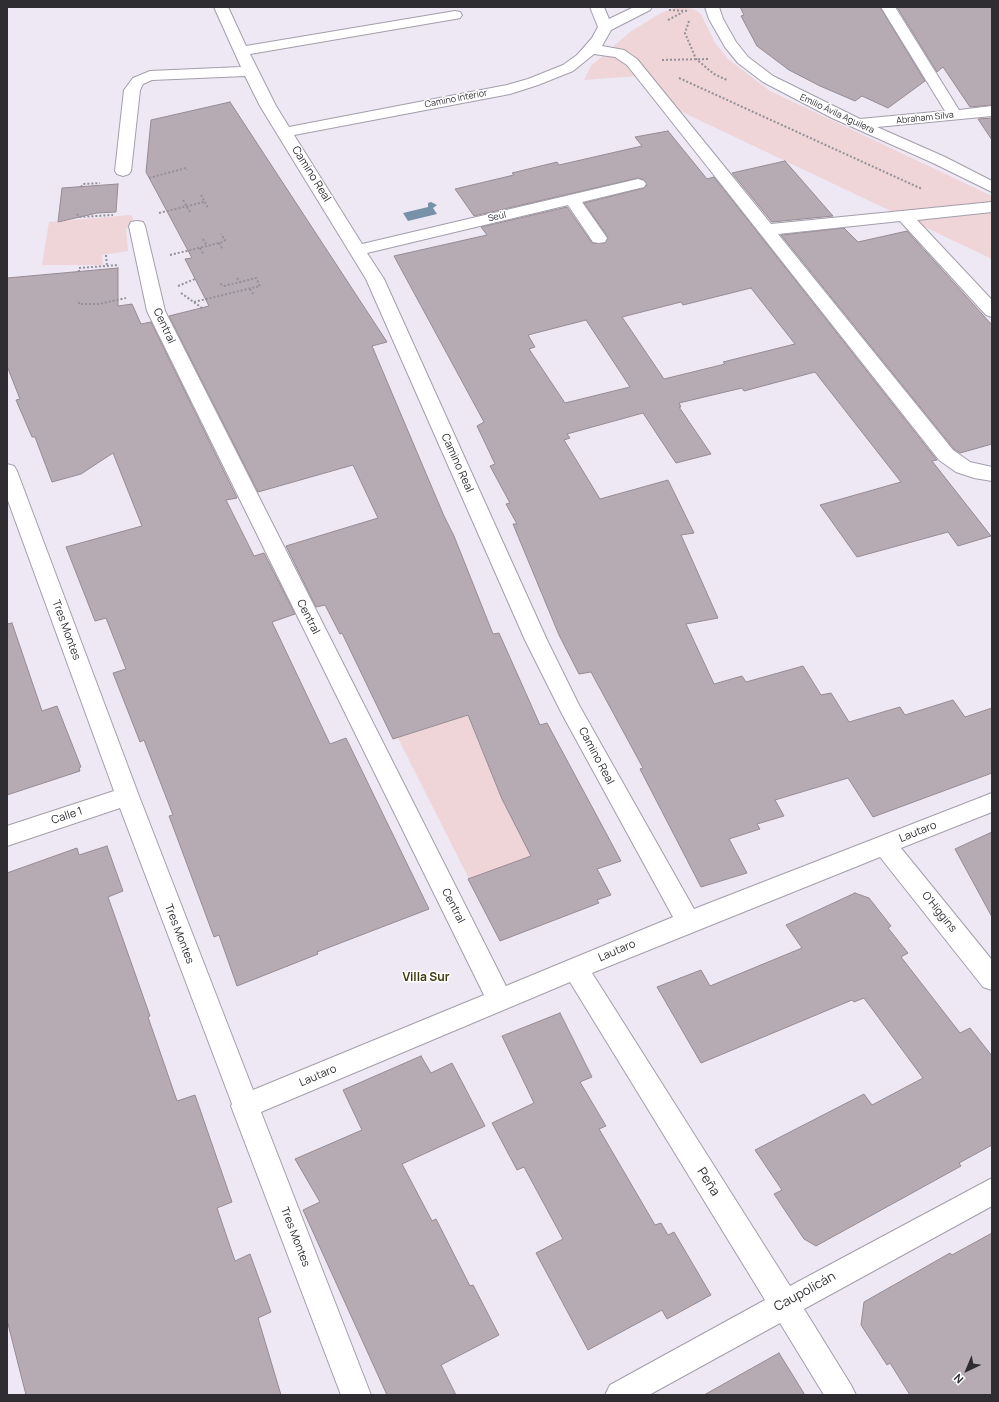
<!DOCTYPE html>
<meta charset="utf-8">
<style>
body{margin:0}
#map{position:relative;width:999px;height:1402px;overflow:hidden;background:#ede8f4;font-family:Manrope,sans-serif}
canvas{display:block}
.frame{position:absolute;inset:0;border:8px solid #2f2d32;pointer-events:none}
.north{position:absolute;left:947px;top:1350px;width:40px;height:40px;-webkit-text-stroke:3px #fff;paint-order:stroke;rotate:224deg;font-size:11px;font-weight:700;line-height:16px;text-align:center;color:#2f2d32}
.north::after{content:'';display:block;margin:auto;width:14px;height:18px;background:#2f2d32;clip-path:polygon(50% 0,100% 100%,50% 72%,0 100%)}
</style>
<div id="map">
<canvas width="999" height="1402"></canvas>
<div class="frame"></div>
<div class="north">N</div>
</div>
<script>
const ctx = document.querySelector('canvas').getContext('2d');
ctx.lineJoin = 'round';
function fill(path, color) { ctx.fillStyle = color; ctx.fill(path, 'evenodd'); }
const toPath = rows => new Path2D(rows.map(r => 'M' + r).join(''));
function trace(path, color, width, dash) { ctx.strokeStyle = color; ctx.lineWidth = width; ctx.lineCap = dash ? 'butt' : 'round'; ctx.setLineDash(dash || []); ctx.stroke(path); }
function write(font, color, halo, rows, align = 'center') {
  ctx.font = font + ' Manrope,sans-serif'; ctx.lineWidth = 3; ctx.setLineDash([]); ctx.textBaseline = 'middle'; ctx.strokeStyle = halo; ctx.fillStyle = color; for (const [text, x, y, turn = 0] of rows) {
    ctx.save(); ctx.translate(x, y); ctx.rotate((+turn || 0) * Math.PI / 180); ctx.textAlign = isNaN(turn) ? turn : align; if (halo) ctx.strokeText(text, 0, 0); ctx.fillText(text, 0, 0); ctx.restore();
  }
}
const green = toPath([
 [677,7,694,9,701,14,715,43,728,59,770,91,992,196,992,259,680,111,650,75,584,80,591,66,630,32,661,13],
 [130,215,132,216,134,226,126,228,128,251,102,255,103,265,42,265,49,222],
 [467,715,495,781,533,855,469,879,398,738]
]);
const water = toPath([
 [431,202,437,205,433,208,437,214,408,221,403,213,428,207,428,203]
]);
const building = toPath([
 [740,7,880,7,925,81,888,108,862,96,855,101,820,86,789,70,757,46,741,16,744,15,740,7],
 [897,7,992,7,992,105,970,107,943,67,937,72,897,7],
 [230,102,387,342,372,346,444,516,454,536,493,634,499,633,540,725,547,723,621,861,597,869,611,895,597,900,599,903,500,941,468,879,531,856,502,799,468,715,393,739,342,633,340,634,325,605,316,607,286,546,378,518,353,465,258,492,169,316,209,306,185,259,192,258,146,172,151,120,230,102],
 [992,118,992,140,978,119,992,118],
 [668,131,707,179,714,177,937,460,932,461,991,536,958,546,948,532,857,557,820,505,901,482,815,372,744,391,742,388,679,403,681,407,679,407,711,454,676,463,643,413,567,434,570,438,564,440,600,499,668,480,694,533,681,535,718,618,686,624,714,684,742,676,746,682,803,666,821,695,831,693,849,722,900,707,905,715,953,700,965,717,992,708,992,773,873,817,848,778,775,800,784,816,757,824,760,829,729,839,747,873,701,887,640,769,643,768,591,672,579,674,559,635,513,524,517,524,506,504,510,503,490,466,495,464,477,426,484,422,394,256,487,235,481,227,567,207,592,243,605,243,608,237,584,203,644,188,647,185,644,180,638,178,474,216,455,189,514,175,512,173,557,162,559,165,642,146,635,137,668,131],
 [751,288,795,344,723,362,725,364,664,379,622,317,681,302,683,305,751,288],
 [586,320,630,387,565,403,529,349,535,347,528,335,586,320],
 [785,161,833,216,772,222,732,173,785,161],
 [118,184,116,212,97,213,58,222,62,188,118,184],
 [844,228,858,242,907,231,992,325,992,444,960,453,954,449,781,235,844,228],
 [118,268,118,306,132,304,141,324,151,322,237,498,226,500,254,556,264,553,295,614,272,622,330,744,346,738,429,909,317,952,318,954,237,986,219,935,214,937,178,840,169,816,173,815,144,740,140,742,113,673,126,669,106,618,95,621,66,547,142,526,113,453,81,474,52,482,35,437,32,437,16,400,20,399,7,366,7,278,118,268],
 [12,623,42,711,57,706,81,767,79,768,80,771,7,795,7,624,12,623],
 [992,832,992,917,955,849,992,832],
 [107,846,123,891,108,897,150,1016,148,1017,177,1101,195,1095,232,1202,217,1208,235,1261,250,1254,271,1312,258,1318,281,1395,26,1395,7,1320,7,873,77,848,79,855,107,846],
 [855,893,869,898,891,926,888,928,908,953,901,957,960,1033,970,1028,992,1056,992,1145,959,1163,961,1166,816,1246,804,1239,774,1194,782,1190,755,1150,864,1094,872,1105,923,1078,864,998,854,1002,852,1000,701,1063,657,987,701,970,710,986,802,948,786,925,855,893],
 [560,1013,592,1077,580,1082,606,1126,599,1129,655,1225,661,1223,668,1235,674,1232,711,1295,667,1319,662,1310,588,1350,536,1253,563,1239,524,1167,517,1170,492,1123,534,1103,502,1036,560,1013],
 [421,1056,431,1073,452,1063,485,1126,402,1164,432,1221,436,1219,470,1286,473,1285,499,1335,441,1365,456,1395,387,1395,303,1210,320,1202,295,1159,362,1130,343,1090,421,1056],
 [992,1233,992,1395,910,1395,890,1363,887,1365,861,1325,864,1302,950,1253,952,1255,992,1233],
 [779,1353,805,1395,704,1395,779,1353]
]);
const path = toPath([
 [669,10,688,11],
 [668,20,683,12],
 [689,21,685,33,696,59,714,74,727,80],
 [662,60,709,59],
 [679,78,922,189],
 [149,178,186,168,187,170],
 [81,187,83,184,100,183],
 [201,195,208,208],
 [183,200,190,212],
 [159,213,204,202],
 [77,214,79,217,113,215],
 [203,239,207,246],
 [219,243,223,250],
 [200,248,204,255],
 [106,255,107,266],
 [170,255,223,242,225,240,221,234],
 [79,272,79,268,119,265],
 [237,278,240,282],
 [178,286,195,279],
 [250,289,253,294],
 [181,293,202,308],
 [79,302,79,304,99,304,126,298],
 [194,302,260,286,256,278,224,286,219,283]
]);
const minor = toPath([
 [214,7,228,7,246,46,455,11,460,12,462,15,460,18,455,19,250,54,276,106,289,127,507,85,528,79,563,65,577,55,592,38,598,27,590,7,604,7,609,19,634,7,652,7,650,10,611,30,602,46,624,50,637,59,771,224,992,202,992,212,917,220,992,300,992,317,986,315,900,221,778,234,953,450,970,462,992,467,992,481,974,478,956,472,939,460,627,65,615,57,594,54,573,71,538,85,510,94,294,135,362,244,638,179,644,181,646,184,644,187,582,202,607,238,605,242,599,243,593,242,568,205,367,253,384,279,547,640,579,705,694,909,992,793,992,812,901,848,992,960,992,990,983,987,880,857,592,973,790,1286,992,1178,992,1206,804,1309,851,1385,856,1395,824,1395,780,1323,649,1395,605,1395,610,1385,765,1300,570,982,261,1112,371,1395,341,1395,231,1106,232,1104,120,808,7,846,7,826,114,791,7,498,7,464,14,466,17,471,139,796,253,1090,484,995,147,311,129,226,131,222,137,221,143,222,145,226,165,311,506,986,673,917,562,714,525,640,366,279,260,106,245,76,152,80,143,84,140,90,131,171,129,174,123,176,117,174,115,171,124,90,133,78,150,71,241,67,214,7],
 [705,7,719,7,723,19,736,42,748,57,773,76,860,119,945,111,881,7,895,7,959,110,992,106,992,116,877,127,945,157,992,181,992,192,933,163,832,118,763,82,738,63,725,47,709,19,705,7]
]);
const farStreetnames = [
 ["Camino Interior",456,99,-11],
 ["Emilio Ávila Aguilera",837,114,25],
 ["Abraham Silva",925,118,-6],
 ["Seúl",497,217,-13]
];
const streetNames = [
 ["Camino Real",311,174,58],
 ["Central",164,326,65],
 ["Camino Real",457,463,66],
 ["Central",308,617,63],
 ["Tres Montes",66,630,70],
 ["Camino Real",596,756,62],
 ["Calle 1",67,816,-18],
 ["Lautaro",918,832,-22],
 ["Central",453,906,63],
 ["O'Higgins",939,912,51],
 ["Tres Montes",179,934,69],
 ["Lautaro",617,951,-23],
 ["Lautaro",318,1076,-23],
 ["Tres Montes",295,1237,69]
];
const neighbourhoodNames = [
 ["Villa Sur",426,978]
];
const nearStreetnames = [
 ["Peña",708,1182,58],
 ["Caupolicán",805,1292,-29]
];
fill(green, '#efd4d8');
fill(water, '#7792a8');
fill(building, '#b7abb3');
trace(building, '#968b93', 1);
trace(minor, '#a39eaa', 2);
trace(path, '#949099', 2, [2, 2]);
fill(minor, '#fff');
write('9px', '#2f2d32', '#fff', farStreetnames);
write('11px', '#2f2d32', '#fff', streetNames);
write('bold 12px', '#3f390f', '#fff', neighbourhoodNames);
write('13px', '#2f2d32', '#fff', nearStreetnames);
</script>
